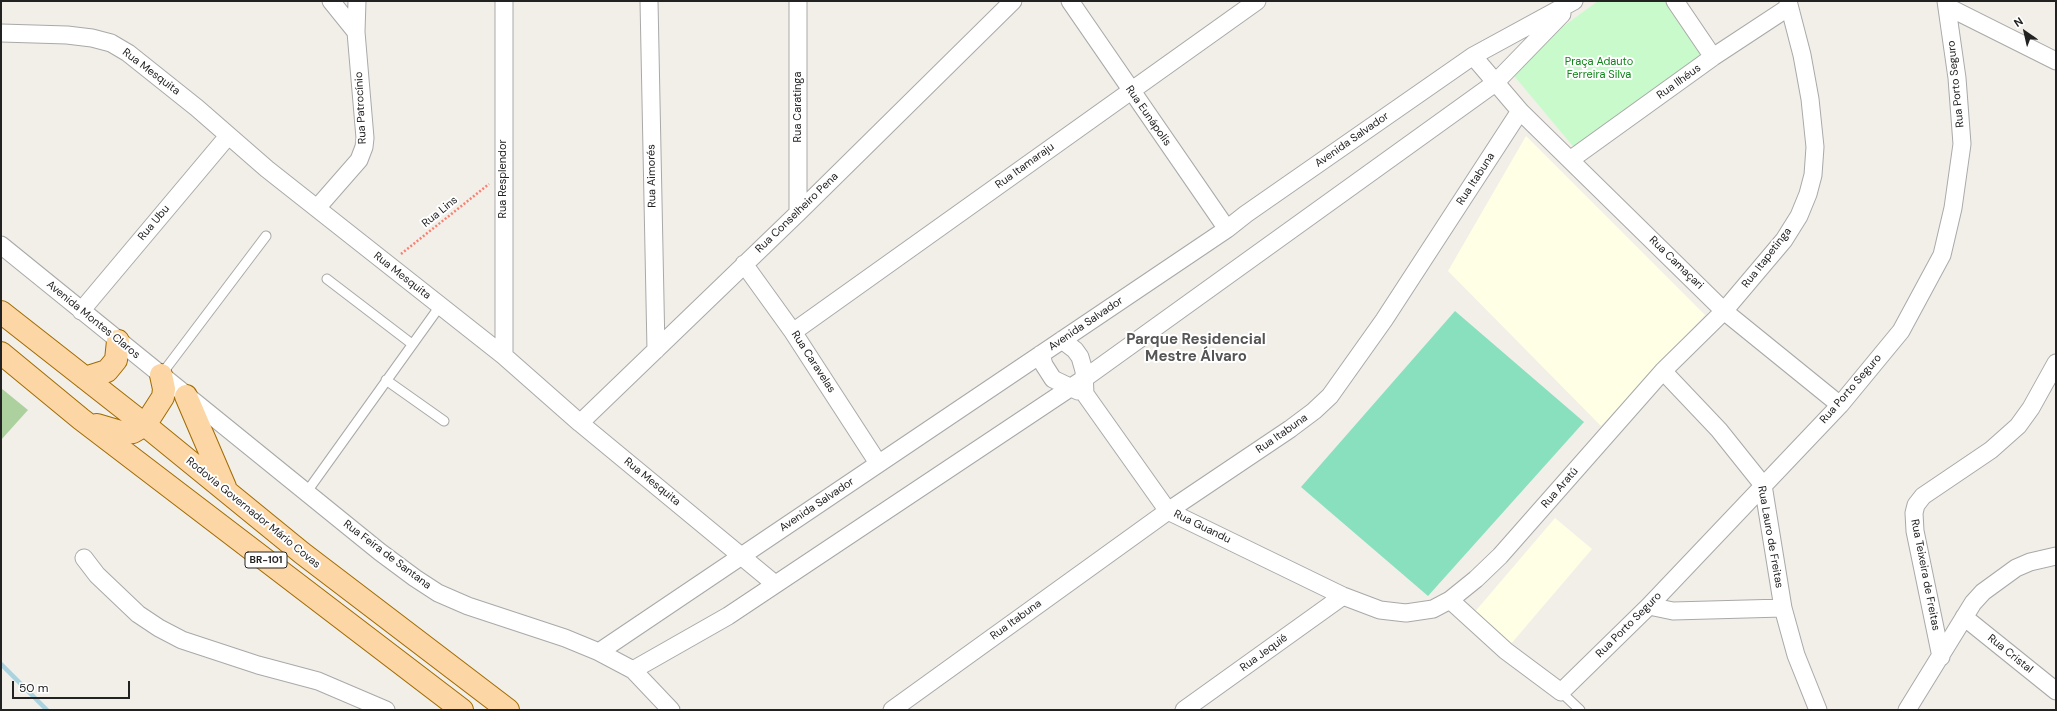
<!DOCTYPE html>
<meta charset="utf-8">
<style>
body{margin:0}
#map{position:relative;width:2057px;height:711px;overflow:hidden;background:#f2efe9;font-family:"DM Sans",sans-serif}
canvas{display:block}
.frame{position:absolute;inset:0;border:2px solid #222;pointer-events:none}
.north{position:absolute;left:2005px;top:12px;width:40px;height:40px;-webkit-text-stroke:3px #fff;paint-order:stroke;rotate:326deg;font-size:11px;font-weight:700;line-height:16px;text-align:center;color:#222}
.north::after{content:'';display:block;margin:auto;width:14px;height:18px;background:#222;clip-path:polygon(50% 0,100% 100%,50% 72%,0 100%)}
.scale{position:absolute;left:12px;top:681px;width:118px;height:18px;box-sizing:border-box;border:2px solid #222;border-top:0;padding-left:5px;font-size:12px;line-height:14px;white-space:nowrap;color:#222;-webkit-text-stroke:3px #fff;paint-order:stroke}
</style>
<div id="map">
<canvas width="2057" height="711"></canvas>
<div class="frame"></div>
<div class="north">N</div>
<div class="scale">50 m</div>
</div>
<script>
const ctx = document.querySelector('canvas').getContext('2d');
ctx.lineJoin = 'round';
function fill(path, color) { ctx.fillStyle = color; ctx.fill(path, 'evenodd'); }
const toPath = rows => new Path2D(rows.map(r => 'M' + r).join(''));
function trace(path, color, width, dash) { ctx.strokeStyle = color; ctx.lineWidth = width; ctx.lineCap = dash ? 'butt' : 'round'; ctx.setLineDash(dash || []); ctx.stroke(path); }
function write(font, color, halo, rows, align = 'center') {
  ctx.font = font + ' "DM Sans",sans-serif'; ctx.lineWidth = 4; ctx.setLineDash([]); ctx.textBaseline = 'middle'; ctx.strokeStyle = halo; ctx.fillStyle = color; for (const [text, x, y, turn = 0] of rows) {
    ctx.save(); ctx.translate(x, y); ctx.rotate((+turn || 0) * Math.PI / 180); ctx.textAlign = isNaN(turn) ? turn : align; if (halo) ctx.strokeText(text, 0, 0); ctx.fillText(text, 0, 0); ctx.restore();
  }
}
const education = toPath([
 [1526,136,1705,315,1601,426,1448,271],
 [1555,518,1592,549,1510,645,1473,614]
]);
const forest = toPath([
 [1,388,28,410,1,440]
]);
const park = toPath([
 [1598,1,1666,1,1706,58,1577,151,1510,71,1521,57]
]);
const pitch = toPath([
 [1455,311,1584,422,1428,596,1301,487]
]);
const stream = toPath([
 [1,664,47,710]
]);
const path = toPath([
 [401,254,489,184]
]);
const service = toPath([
 [327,279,412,344],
 [161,375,266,236],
 [386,380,444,421],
 [306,493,440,306],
 [1561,692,1580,710]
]);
const minor = toPath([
 [331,1,356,32],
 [504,1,504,356],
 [649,1,656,350],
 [798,1,798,213],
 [1070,1,1227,229],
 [1675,1,1713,57],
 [1948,7,2056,61],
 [1,33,67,35,92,38,111,43,128,53,197,108,267,169,504,356,580,423,775,584],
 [1520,111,1724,311,1840,405],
 [1570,160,1713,57,1789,7],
 [317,208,359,160,364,147,365,138,356,32,357,1],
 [1,245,380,552,415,578,438,593,468,606,565,638,599,652,633,670,671,710],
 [744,264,793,332,878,463],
 [81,311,228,136],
 [793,332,1257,1],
 [1062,340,1075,350,1080,357,1084,371,1085,394,1168,511,1343,596,1380,610,1406,613,1433,609,1450,600,1476,579,1500,556,1663,371,1724,311,1784,240,1799,216,1808,194,1813,175,1815,147,1810,99,1802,55,1788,1],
 [1041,354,1044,365,1053,379,1078,391],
 [1663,371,1719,430,1763,485,1783,608,1796,655,1818,710],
 [580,423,798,213,1013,1],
 [84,558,97,575,138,614,159,628,182,640,258,665,318,681,386,710],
 [1450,600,1506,651,1561,692,1649,606,1840,405,1901,331,1942,255,1953,208,1962,144,1957,78,1946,1],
 [1649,606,1673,611,1783,608],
 [1964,617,2056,691],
 [599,652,1227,229,1246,214,1473,56,1574,1],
 [1941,657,1915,531,1914,513,1916,505,1923,496,1991,450,2018,426,2031,408,2056,363],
 [633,670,728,616,1085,378,1495,83,1562,14],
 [892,710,1168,511,1290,429,1314,411,1330,396,1384,320,1520,111,1473,56],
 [1184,710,1343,596],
 [1907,710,1973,603,1983,592,2016,568,2030,562,2056,556]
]);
const primary = toPath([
 [1,312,145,425,302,553,508,710],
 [1,353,81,419,462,710],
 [85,378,107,371,116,360,118,341],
 [186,396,225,487],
 [97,425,124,433,133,432,145,425,163,397,164,389,161,375]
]);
const shields = [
 [266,560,42]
];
const shieldNames = [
 ["BR-101",266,560]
];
const parkNames = [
 ["Praça Adauto",1599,62],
 ["Ferreira Silva",1599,75]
];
const streetNames = [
 ["Rua Mesquita",151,72,37],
 ["Rua Ilhéus",1679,82,-36],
 ["Rua Porto Seguro",1956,84,-96],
 ["Rua Caratinga",798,107,-90],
 ["Rua Patrocínio",361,108,-93],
 ["Rua Eunápolis",1148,116,55],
 ["Avenida Salvador",1352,140,-35],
 ["Rua Itamaraju",1025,166,-36],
 ["Rua Aimorés",652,176,-91],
 ["Rua Resplendor",503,179,-90],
 ["Rua Itabuna",1476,179,-57],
 ["Rua Lins",440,212,-39],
 ["Rua Conselheiro Pena",797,213,-44],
 ["Rua Ubu",154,223,-50],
 ["Rua Itapetinga",1767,258,-52],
 ["Rua Camaçari",1676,263,44],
 ["Rua Mesquita",402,276,38],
 ["Avenida Montes Claros",93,320,39],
 ["Avenida Salvador",1086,324,-34],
 ["Rua Caravelas",813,362,57],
 ["Rua Porto Seguro",1851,389,-49],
 ["Rua Itabuna",1282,434,-35],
 ["Rua Mesquita",652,482,39],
 ["Rua Aratú",1560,488,-49],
 ["Avenida Salvador",817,505,-34],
 ["Rodovia Governador Mário Covas",253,513,39],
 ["Rua Guandu",1202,527,26],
 ["Rua Lauro de Freitas",1770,537,80],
 ["Rua Feira de Santana",387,555,37],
 ["Rua Teixeira de Freitas",1925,575,79],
 ["Rua Itabuna",1016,620,-36],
 ["Rua Porto Seguro",1629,625,-45],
 ["Rua Jequié",1264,653,-36],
 ["Rua Cristal",2010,654,39]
];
const districtNames = [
 ["Parque Residencial",1196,340],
 ["Mestre Álvaro",1196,357]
];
fill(education, '#ffffe5');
fill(forest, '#add19e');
fill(park, '#c8facc');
fill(pitch, '#88e0be');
trace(stream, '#aad3df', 4.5);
trace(service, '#a9a9a9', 11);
trace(minor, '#a9a9a9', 19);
trace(primary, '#a06b00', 24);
trace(path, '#fa8072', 2.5, [2, 2]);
trace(service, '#fff', 9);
trace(minor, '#fff', 17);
trace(primary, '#fcd6a4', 22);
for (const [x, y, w] of shields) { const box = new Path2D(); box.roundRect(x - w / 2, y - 8, w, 16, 3); ctx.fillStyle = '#fff'; ctx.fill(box); trace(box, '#222', 1); }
write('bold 10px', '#222', null, shieldNames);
write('11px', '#0c8416', '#fff', parkNames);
write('11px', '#222', '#fff', streetNames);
write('bold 15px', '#555', '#fff', districtNames);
</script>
